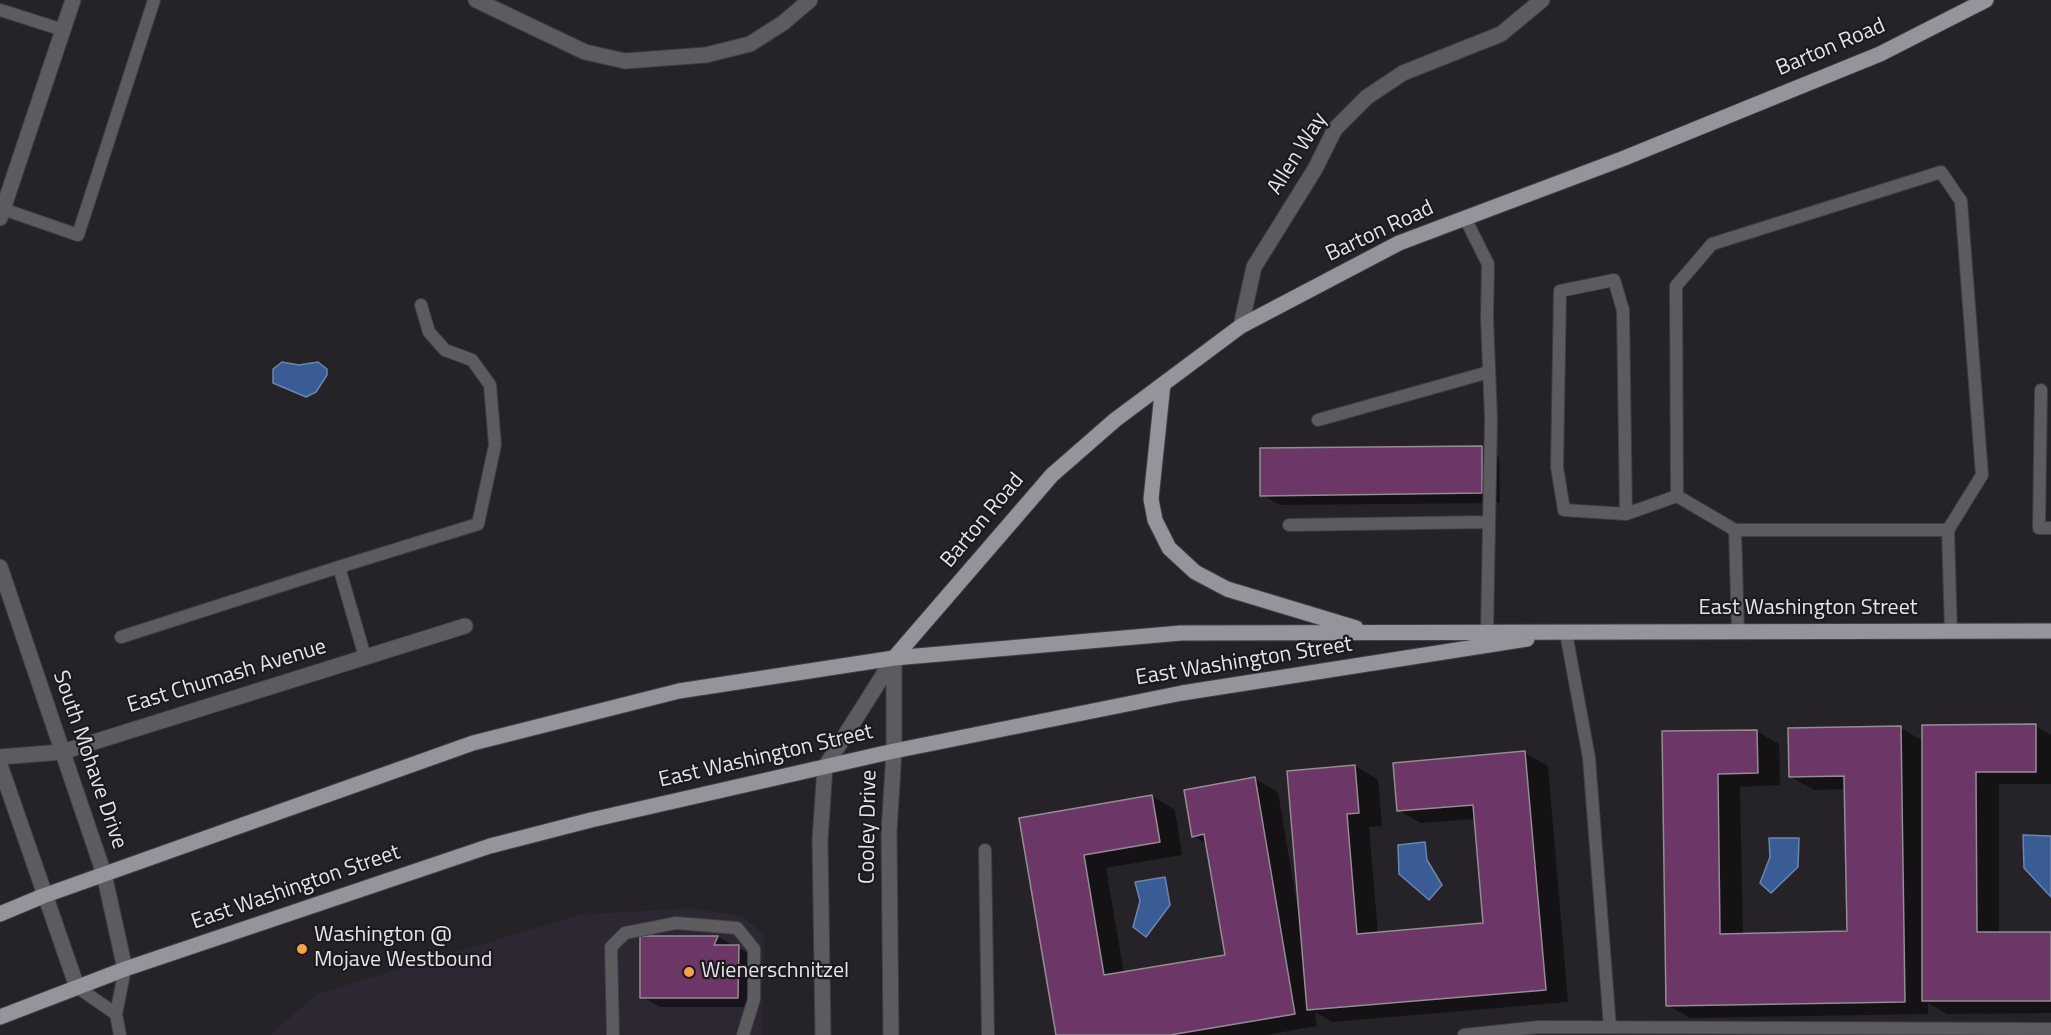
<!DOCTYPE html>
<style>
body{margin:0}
canvas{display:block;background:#252228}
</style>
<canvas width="2051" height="1035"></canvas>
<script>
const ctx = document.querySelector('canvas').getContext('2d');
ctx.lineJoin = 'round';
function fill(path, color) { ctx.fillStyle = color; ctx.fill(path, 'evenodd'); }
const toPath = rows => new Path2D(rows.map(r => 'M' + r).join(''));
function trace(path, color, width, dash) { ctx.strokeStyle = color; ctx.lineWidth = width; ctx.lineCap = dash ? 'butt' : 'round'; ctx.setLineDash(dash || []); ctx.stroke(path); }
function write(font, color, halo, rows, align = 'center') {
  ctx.font = font + ' "Titillium Web",sans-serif'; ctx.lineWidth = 4.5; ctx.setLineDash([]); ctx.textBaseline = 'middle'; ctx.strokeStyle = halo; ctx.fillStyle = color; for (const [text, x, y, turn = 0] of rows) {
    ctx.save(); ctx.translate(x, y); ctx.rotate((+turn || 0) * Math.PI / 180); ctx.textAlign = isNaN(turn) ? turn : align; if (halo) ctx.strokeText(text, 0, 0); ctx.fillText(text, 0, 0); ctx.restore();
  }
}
const built = toPath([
 [691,908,744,917,764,935,762,1035,270,1035,317,994,579,915]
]);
const water = toPath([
 [282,362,299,365,318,362,327,369,327,375,316,392,306,397,273,383,273,369,282,362],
 [2023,835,2051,836,2051,897,2024,868,2023,835],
 [1769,838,1799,838,1798,867,1771,893,1760,883,1770,857,1769,838],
 [1425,842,1427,860,1442,885,1429,900,1399,874,1398,845,1425,842],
 [1165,877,1170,905,1146,937,1133,927,1140,901,1135,882,1165,877]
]);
const shadow = toPath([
 [1482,447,1499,457,1500,503,1280,505,1262,495],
 [2035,726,2051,735,2051,784,1999,784,1999,934,2051,934,2051,1013,1947,1014,1928,1003,1928,1014,1690,1018,1668,1005,1663,733,1756,731,1779,744,1780,785,1740,787,1743,935,1848,933,1846,789,1814,790,1791,777,1901,728,1923,741],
 [1525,753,1548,766,1568,1002,1332,1022,1315,1012,1317,1026,1266,1035,1057,1035,1020,819,1152,796,1175,810,1182,855,1106,868,1124,973,1227,956,1208,844,1193,836,1255,779,1278,792,1299,917,1301,917,1355,766,1378,780,1382,826,1369,827,1378,934,1485,925,1476,819,1421,823,1398,810],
 [642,937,718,937,756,957,756,1007,660,1007,642,997]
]);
const building = toPath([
 [1482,446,1482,493,1260,496,1260,448,1482,446],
 [2036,724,2036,772,1976,772,1977,932,2051,932,2051,1001,1922,1001,1922,725,2036,724],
 [1901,726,1905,1002,1666,1006,1662,731,1757,730,1758,773,1718,774,1720,934,1847,931,1844,776,1789,777,1788,728,1901,726],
 [1525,751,1546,990,1307,1010,1287,771,1355,765,1359,813,1347,814,1357,934,1483,923,1473,805,1397,811,1393,763,1525,751],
 [1255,777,1295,1014,1170,1035,1056,1035,1019,818,1152,795,1160,842,1084,855,1104,975,1225,955,1204,834,1192,837,1184,790,1255,777],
 [640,936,718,936,714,945,739,945,738,998,640,998,640,936]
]);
const service = toPath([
 [0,10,63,30],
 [0,208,78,235,154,0],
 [1465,218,1488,264,1487,317,1491,419,1487,631],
 [2041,390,2039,528,2051,528],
 [1318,420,1489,372],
 [1677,496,1735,530,1738,632],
 [1626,514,1623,310,1614,280,1560,291,1557,467,1564,510,1626,514,1677,496,1676,286,1712,244,1941,172,1961,201,1982,475,1948,530,1951,632],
 [1289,525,1487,522],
 [1735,530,1948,530],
 [1566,633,1589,758,1610,1027],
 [121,637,339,567],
 [365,657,339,567,478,524,495,445,490,385,472,360,445,350,429,332,421,305],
 [985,850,988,1035],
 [77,987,116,1014],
 [120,1035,116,1014,125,969],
 [613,1035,611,947,625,933,676,923,737,928,754,949,754,999,743,1035],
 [1464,1035,1539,1027,2051,1029]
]);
const minor = toPath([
 [476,0,585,52,625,61,706,55,750,44,783,23,810,0],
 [0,218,73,0],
 [1241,326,1254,267,1315,169,1335,129,1367,97,1403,73,1501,34,1542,0],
 [0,567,104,874,125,969],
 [0,757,62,752,465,626],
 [0,765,77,987]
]);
const tertiary = toPath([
 [823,1035,820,840,825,767,894,658],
 [891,1035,889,832,894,751,894,658]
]);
const primary = toPath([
 [1163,384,1151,499,1155,520,1169,548,1195,572,1227,589,1356,628],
 [894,658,1052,475,1115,420,1241,326,1399,243,1622,159,1880,54,1986,0],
 [0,914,43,896,473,743,679,691,894,658,1181,633,2051,631],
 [0,1017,125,969,490,846,591,820,894,751,1182,693,1527,639]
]);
const markers = [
 [302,949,6,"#f6a247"],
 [689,972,6,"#f6a247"]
];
const streetNames = [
 ["Barton Road",1831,48,-23],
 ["Allen Way",1298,154,-58],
 ["Barton Road",1380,232,-25],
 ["Barton Road",983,521,-50],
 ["East Washington Street",1808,609],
 ["East Washington Street",1244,662,-9],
 ["East Chumash Avenue",227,677,-17],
 ["East Washington Street",766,757,-13],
 ["South Mohave Drive",89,760,71],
 ["Cooley Drive",869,827,-89],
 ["East Washington Street",296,888,-19]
];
const poiNames = [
 ["Washington @",314,936],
 ["Mojave Westbound",314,961],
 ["Wienerschnitzel",701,972]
];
fill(built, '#2d2733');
fill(water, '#395c95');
trace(water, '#6d84ae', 1.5);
fill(shadow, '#0007');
fill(building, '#6c3667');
trace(building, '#948c93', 1.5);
trace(service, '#403d43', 14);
trace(minor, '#403d43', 17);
trace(tertiary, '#403d43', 17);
trace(primary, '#403d43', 17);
trace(service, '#5c5c60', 12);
trace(minor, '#5c5c60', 15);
trace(tertiary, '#5c5c60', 15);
trace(primary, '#94949c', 15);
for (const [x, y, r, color] of markers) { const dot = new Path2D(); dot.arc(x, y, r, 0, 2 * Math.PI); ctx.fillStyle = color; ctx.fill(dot); trace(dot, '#1c191f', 2); }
write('22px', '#e5e3e8', '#1c191f', streetNames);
write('22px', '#e5e3e8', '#1c191f', poiNames, 'left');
</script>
